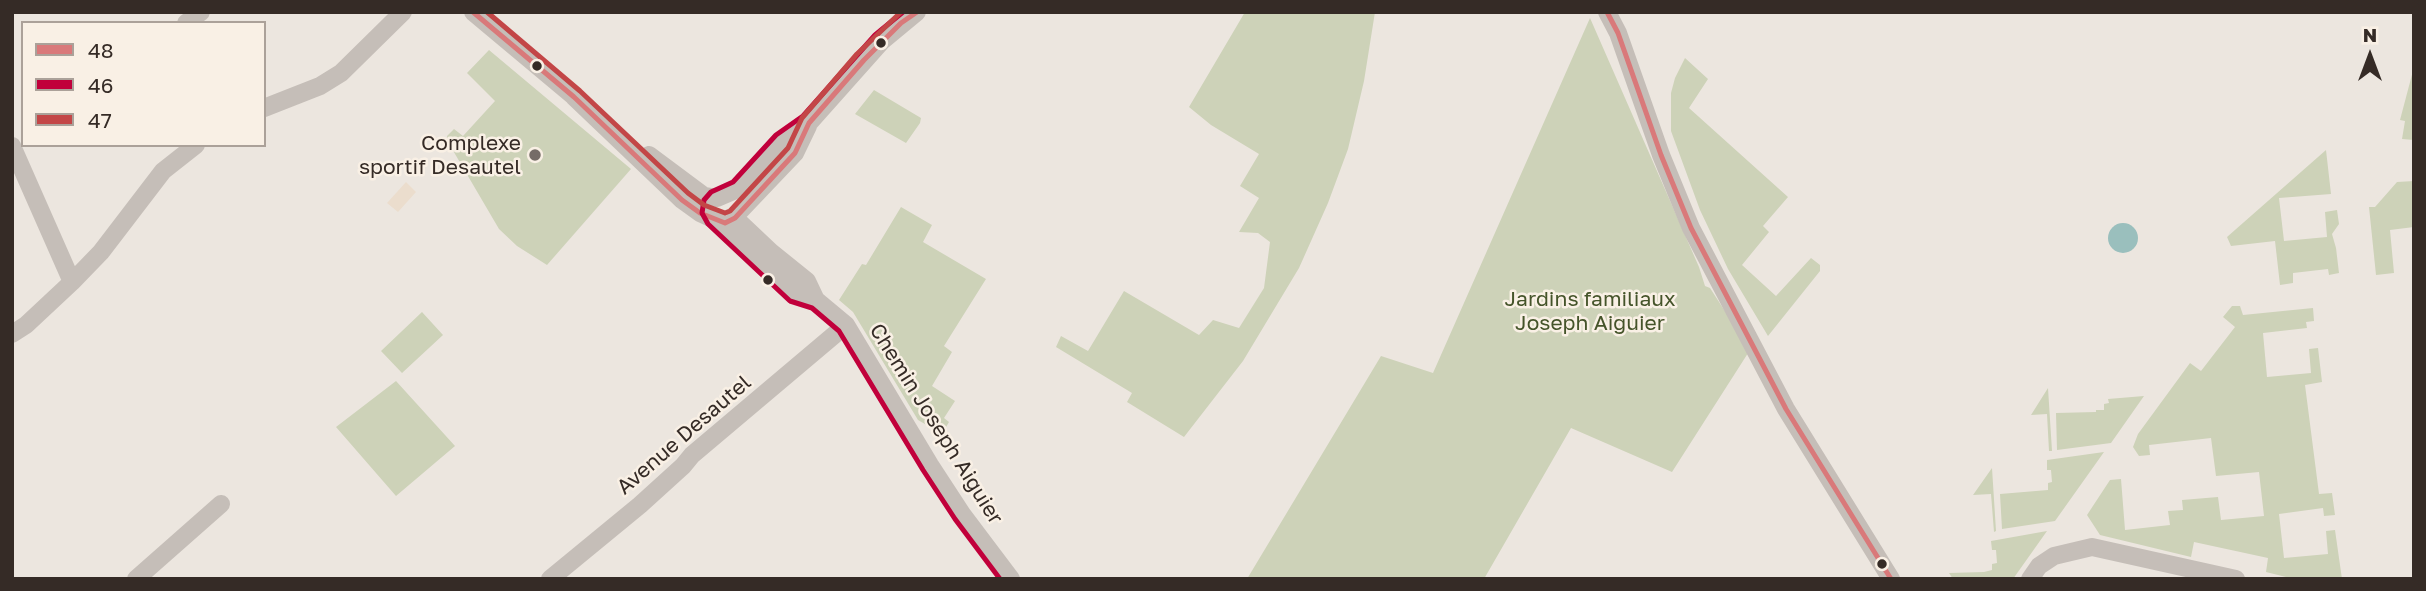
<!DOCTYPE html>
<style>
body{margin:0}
#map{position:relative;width:2426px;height:591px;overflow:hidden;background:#ece6df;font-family:"Golos Text",sans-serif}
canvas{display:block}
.frame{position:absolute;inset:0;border:14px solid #352b26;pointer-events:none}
.legend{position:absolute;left:21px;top:21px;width:245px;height:126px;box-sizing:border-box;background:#f9f0e5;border:2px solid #aba199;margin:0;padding:9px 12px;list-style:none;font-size:21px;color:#352b26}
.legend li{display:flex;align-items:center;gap:14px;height:35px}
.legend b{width:35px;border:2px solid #aba199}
.north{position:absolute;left:2335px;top:21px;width:70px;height:70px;-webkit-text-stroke:5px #f9f0e5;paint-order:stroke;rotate:0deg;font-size:19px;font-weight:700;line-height:28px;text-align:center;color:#352b26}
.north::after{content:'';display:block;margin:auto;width:24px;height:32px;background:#352b26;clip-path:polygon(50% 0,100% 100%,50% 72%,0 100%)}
</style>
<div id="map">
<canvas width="2426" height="591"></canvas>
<div class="frame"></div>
<ul class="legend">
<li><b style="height:9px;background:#d9797a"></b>48</li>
<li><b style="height:9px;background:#c1003b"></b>46</li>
<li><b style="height:9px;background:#c34647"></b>47</li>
</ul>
<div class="north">N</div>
</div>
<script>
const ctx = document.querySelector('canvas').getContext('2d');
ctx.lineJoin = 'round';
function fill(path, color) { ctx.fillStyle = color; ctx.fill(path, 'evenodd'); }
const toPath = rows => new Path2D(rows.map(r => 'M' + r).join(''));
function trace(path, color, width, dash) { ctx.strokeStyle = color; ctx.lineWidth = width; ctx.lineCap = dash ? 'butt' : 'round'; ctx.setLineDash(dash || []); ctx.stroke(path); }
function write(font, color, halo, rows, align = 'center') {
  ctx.font = font + ' "Golos Text",sans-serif'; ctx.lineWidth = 5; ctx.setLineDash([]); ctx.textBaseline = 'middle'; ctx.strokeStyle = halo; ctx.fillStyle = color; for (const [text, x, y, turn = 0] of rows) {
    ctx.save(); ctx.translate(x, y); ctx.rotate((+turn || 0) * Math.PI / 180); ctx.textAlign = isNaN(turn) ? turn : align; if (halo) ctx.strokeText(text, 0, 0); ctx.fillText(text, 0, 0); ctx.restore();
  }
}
const green = toPath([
 [1245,12,1375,12,1364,81,1348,149,1328,203,1299,268,1243,361,1184,437,1127,402,1132,393,1056,347,1061,336,1088,351,1124,291,1199,335,1213,320,1239,328,1264,288,1270,242,1258,233,1239,232,1259,198,1240,186,1259,154,1211,125,1189,107],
 [1590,18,1699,267,1705,286,1710,288,1750,350,1672,472,1571,428,1484,579,1247,579,1381,356,1433,373],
 [489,50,631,169,547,265,517,246,499,229,448,142,447,136,454,129,463,136,495,101,467,73],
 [1685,58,1708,79,1689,108,1788,197,1763,226,1769,232,1742,265,1776,296,1811,258,1820,265,1820,271,1768,336,1728,269,1700,210,1671,131,1671,93,1675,78],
 [2414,67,2414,140,2402,139,2405,121,2400,120],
 [874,90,921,118,920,123,906,143,855,114],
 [2326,150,2331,194,2279,198,2284,241,2327,237,2325,212,2337,210,2339,224,2332,234,2336,248,2339,273,2329,275,2328,269,2293,273,2293,283,2280,285,2275,241,2231,246,2227,237],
 [2414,181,2414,227,2390,230,2394,273,2376,275,2369,207,2375,207,2397,182],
 [901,207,932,225,923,242,986,279,944,346,952,352,932,386,955,401,944,418,949,422,942,434,918,420,853,312,839,300,862,264,866,265],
 [2232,306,2240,306,2243,315,2313,308,2314,321,2306,322,2307,328,2263,333,2267,377,2311,373,2309,349,2318,348,2322,382,2305,385,2319,494,2332,493,2335,515,2324,516,2323,508,2279,514,2284,558,2328,554,2326,531,2335,530,2342,579,2294,579,2266,572,2268,558,2194,542,2191,557,2100,535,2087,515,2110,480,2121,479,2125,530,2170,525,2168,511,2183,510,2182,500,2218,497,2221,520,2264,516,2259,472,2216,476,2211,438,2149,445,2150,455,2139,456,2133,447,2138,434,2190,363,2201,371,2235,327,2223,317],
 [422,312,443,335,402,373,381,351],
 [396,381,455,446,396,496,336,427],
 [2048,388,2052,451,2049,451,2047,414,2031,415],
 [2144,396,2111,443,2057,450,2056,413,2096,412,2096,410,2104,410,2104,404,2109,403,2108,399],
 [2104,452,2055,521,2002,529,2000,494,2048,490,2048,483,2052,482,2051,470,2047,470,2047,460],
 [1992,468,1996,531,1994,532,1991,494,1973,495],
 [2047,531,2013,579,1953,579,1949,573,1984,572,1992,570,1992,564,1997,563,1996,550,1992,550,1991,541]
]);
const plaza = toPath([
 [406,182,416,192,398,212,387,203]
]);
const water = toPath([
 '2108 238a15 15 0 1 1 30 0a15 15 0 1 1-30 0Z'
]);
const minor = toPath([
 [473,12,583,104],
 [1607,12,1618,33,1661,155,1691,228,1786,409,1891,579],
 [186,23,201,12],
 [574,97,682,200,700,213,720,222,743,247,796,294,816,300,846,325,930,465,962,514,1011,579],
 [264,108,320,86,341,73,403,12],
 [12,146,72,282],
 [649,155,704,196,717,198,738,189,782,142,809,123,882,41,917,12],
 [737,214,795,153,808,126],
 [735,218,771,252,807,281,816,300],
 [12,334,26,325,72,282,101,252,163,171,196,145],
 [136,579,221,504],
 [550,579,640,505,683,466,692,455,846,325],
 [2030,579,2039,566,2054,556,2092,547,2236,579]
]);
const bus1 = toPath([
 [473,12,574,97,682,200,700,213,725,223,735,218,795,153,809,123,864,60,901,23,917,12],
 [1607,12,1618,33,1661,155,1691,228,1786,409,1891,579]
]);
const bus2 = toPath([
 [903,12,875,35,803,116,776,135,733,182,711,192,704,200,702,213,708,224,790,301,812,308,839,331,923,470,955,519,1000,579]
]);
const bus3 = toPath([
 [487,12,580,91,688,193,704,205,725,213,730,211,788,148,802,118,857,54,901,12]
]);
const markers = [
 [881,43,6,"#352b26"],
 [537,66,6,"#352b26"],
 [535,155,7,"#756c67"],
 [768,280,6,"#352b26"],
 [1882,564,6,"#352b26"]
];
const poiNames = [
 ["Complexe",521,143],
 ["sportif Desautel",521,167]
];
const parkNames = [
 ["Jardins familiaux",1590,299],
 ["Joseph Aiguier",1590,323]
];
const streetNames = [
 ["Chemin Joseph Aiguier",936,424,58],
 ["Avenue Desautel",684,435,-41]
];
fill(green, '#cdd2b8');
fill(plaza, '#ebddcd');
fill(water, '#9abfbd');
trace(minor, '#c5beb8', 18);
trace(bus1, '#d9797a', 5);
trace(bus2, '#c1003b', 5);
trace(bus3, '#c34647', 5);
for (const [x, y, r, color] of markers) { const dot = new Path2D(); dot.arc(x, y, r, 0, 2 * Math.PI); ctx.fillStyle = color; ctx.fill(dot); trace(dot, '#f9f0e5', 2.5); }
write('21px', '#352b26', '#f9f0e5', poiNames, 'right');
write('21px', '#45542a', '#f9f0e5', parkNames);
write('21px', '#352b26', '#f9f0e5', streetNames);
</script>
